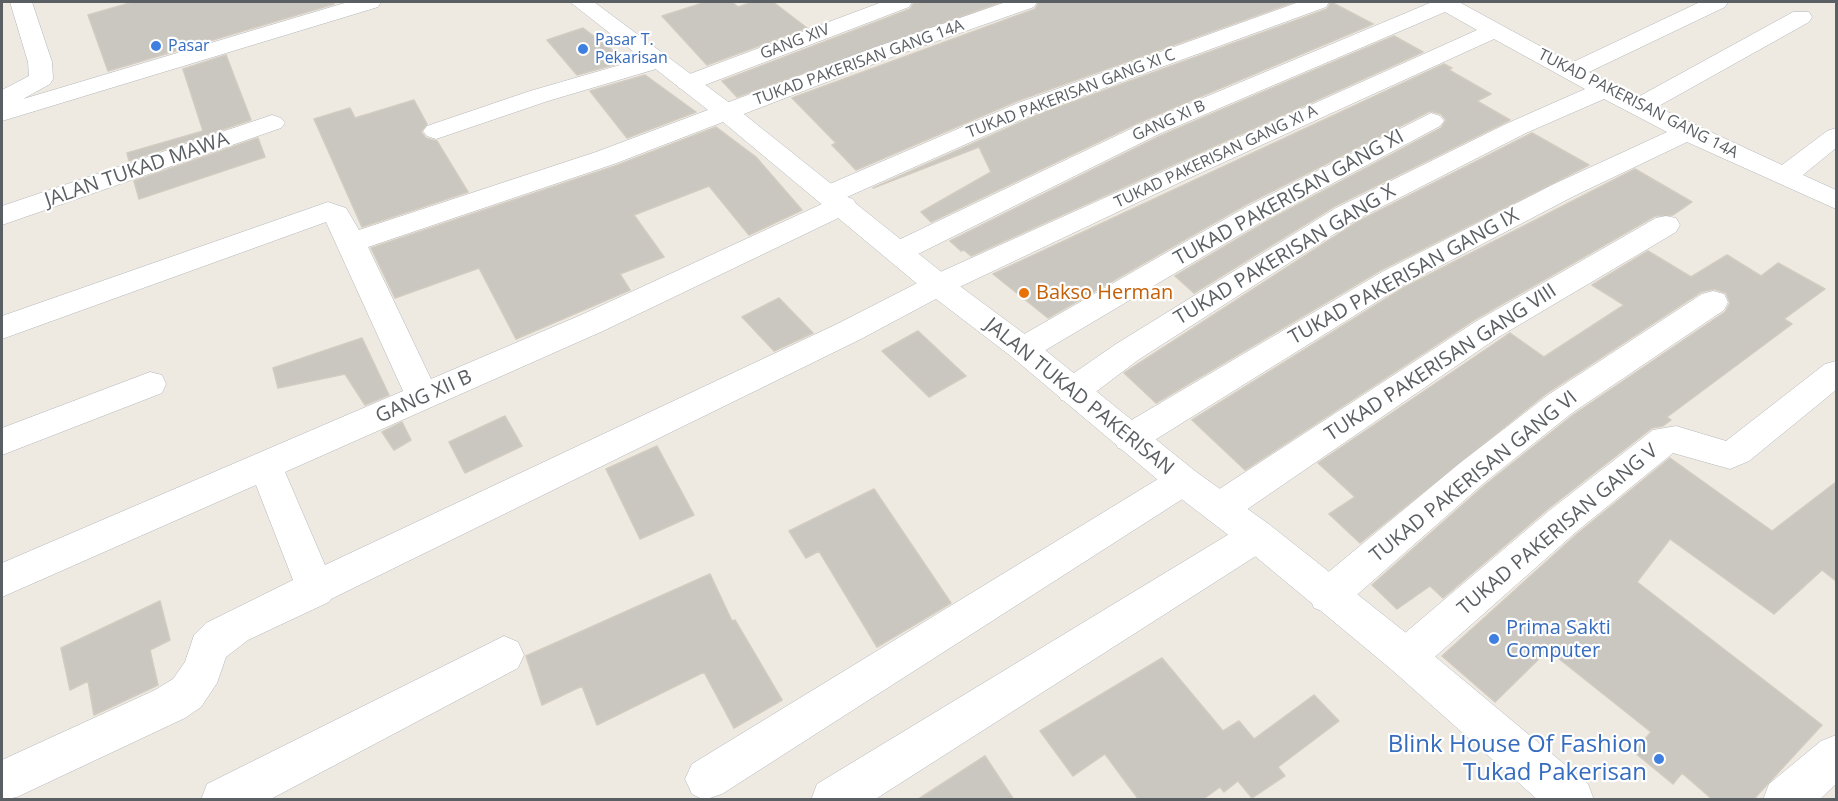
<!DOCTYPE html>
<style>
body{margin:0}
#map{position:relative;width:1838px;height:801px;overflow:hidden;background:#eeeae2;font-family:"Open Sans",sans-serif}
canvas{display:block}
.frame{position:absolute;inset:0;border:3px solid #5a5f63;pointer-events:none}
</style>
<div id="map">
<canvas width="1838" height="801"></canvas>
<div class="frame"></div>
</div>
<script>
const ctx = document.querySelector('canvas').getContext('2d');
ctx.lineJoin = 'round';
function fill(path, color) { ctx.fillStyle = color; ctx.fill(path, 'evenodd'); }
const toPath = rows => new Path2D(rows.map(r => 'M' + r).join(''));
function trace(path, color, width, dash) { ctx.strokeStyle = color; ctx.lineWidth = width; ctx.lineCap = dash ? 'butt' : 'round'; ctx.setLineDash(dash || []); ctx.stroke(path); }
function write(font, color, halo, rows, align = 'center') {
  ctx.font = font + ' "Open Sans",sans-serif'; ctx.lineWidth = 4.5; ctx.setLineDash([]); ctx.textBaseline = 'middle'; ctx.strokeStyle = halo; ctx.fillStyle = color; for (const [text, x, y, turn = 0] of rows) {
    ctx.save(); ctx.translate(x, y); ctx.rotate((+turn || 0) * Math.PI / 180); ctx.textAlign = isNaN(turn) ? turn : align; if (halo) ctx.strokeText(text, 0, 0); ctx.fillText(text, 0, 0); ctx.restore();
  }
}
const building = toPath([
 [133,2,333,2,334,4,108,71,88,15,133,2],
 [706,2,732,2,738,7,753,2,773,2,807,28,707,65,662,16,706,2],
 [921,2,1001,2,737,97,722,81,910,9,913,4,921,2],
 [1039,2,1294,2,1017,101,856,170,832,145,836,143,792,98,1035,9,1039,2],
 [1331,2,1373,24,1140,122,931,222,921,212,991,172,979,147,873,188,1037,115,1327,9,1331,2],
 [583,28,627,61,577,75,547,40,583,28],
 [1394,36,1423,52,971,256,964,250,961,251,950,241,1160,136,1394,36],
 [226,55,251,120,129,161,127,153,203,131,183,69,226,55],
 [1444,64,1452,68,1449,70,1491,94,1477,101,1510,120,1335,206,1194,293,1175,276,1269,220,1441,128,1446,120,1441,114,1430,111,1247,204,1048,318,993,274,1444,64],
 [645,75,696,112,627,138,590,91,645,75],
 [414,100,427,124,421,132,426,138,437,141,468,192,362,227,314,119,350,108,355,118,414,100],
 [716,127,756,157,802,210,749,235,709,186,634,215,664,257,620,274,630,290,516,339,479,268,395,298,371,248,615,166,716,127],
 [1532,133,1589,165,1381,270,1156,403,1124,373,1357,222,1532,133],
 [258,138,265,157,139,199,134,181,258,138],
 [1635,169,1692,202,1673,215,1655,216,1474,320,1245,470,1192,420,1403,288,1635,169],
 [1648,251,1691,277,1727,255,1761,276,1778,263,1825,289,1784,319,1792,324,1667,417,1671,420,1663,426,1652,428,1549,508,1443,598,1430,586,1397,609,1372,585,1485,485,1573,415,1725,312,1730,303,1726,293,1714,289,1701,292,1547,393,1360,543,1329,514,1355,497,1318,463,1510,333,1544,357,1624,305,1592,285,1648,251],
 [779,298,813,333,774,351,742,317,779,298],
 [918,331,966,376,929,397,882,351,918,331],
 [362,338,389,395,365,405,345,374,278,388,273,368,362,338],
 [505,416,522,446,465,473,449,442,505,416],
 [402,422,411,440,394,450,382,432,402,422],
 [657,446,694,515,640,539,606,469,657,446],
 [1670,458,1772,531,1836,482,1836,581,1822,570,1774,614,1670,539,1637,582,1822,725,1753,800,1713,800,1682,773,1673,784,1634,752,1651,732,1548,650,1495,702,1442,656,1577,534,1670,458],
 [874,489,951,603,877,647,819,551,806,558,789,531,874,489],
 [710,574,732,621,735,620,782,700,734,728,704,672,597,725,582,686,542,705,526,656,710,574],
 [160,601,170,640,150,650,158,685,94,715,88,681,70,690,61,648,160,601],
 [1162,658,1223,731,1239,721,1254,739,1314,695,1339,721,1278,767,1285,776,1252,798,1238,781,1224,792,1220,787,1202,800,1139,800,1105,754,1073,776,1040,731,1162,658],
 [985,756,1014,800,917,800,985,756]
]);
const street = toPath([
 [10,2,32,2,52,62,53,79,50,84,23,99,348,2,381,2,378,7,2,121,2,90,29,76,28,62,10,2],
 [882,2,912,2,909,7,697,88,688,90,679,88,676,83,679,78,882,2],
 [1006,2,1037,2,1034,7,889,58,614,164,368,247,431,379,581,315,824,203,818,201,814,195,818,189,1018,103,1299,2,1329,2,1326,7,1036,113,847,197,853,199,857,205,853,211,603,331,285,472,325,565,837,324,927,278,1477,30,1445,12,1159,134,908,259,898,262,888,259,884,252,888,245,1141,124,1432,2,1459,2,1571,63,1700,2,1728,2,1725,7,1589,72,1638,97,1793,12,1809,12,1812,17,1809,22,1657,107,1782,165,1827,131,1836,128,1836,148,1803,175,1836,190,1836,209,1687,142,1574,196,1402,286,1142,448,1130,451,1118,448,1113,438,1118,428,1382,272,1554,184,1667,132,1604,99,1526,133,1356,220,1138,360,1085,400,1073,403,1061,400,1057,391,1061,382,1116,344,1336,208,1508,123,1585,89,1494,39,1187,179,949,292,859,340,331,599,329,602,248,640,226,657,217,683,201,707,185,718,17,797,2,800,2,760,155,690,173,679,185,662,194,635,206,623,293,580,256,485,2,597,2,563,403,391,326,222,2,339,2,316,328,202,346,208,359,230,596,152,873,48,1006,2],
 [658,54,666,56,670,61,666,66,548,101,445,136,436,139,427,136,423,131,427,126,530,91,658,54],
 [1431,113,1440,116,1444,121,1440,126,1268,218,1034,357,1023,361,1012,357,1007,349,1012,341,1248,206,1431,113],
 [272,115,281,118,285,123,281,128,2,225,2,206,272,115],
 [1666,216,1676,218,1680,225,1676,232,1497,338,1233,519,1220,523,1207,519,1202,508,1207,497,1475,322,1656,218,1666,216],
 [1713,291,1724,294,1728,302,1724,310,1572,413,1484,483,1342,608,1328,613,1314,608,1309,596,1314,584,1460,463,1548,395,1702,294,1713,291],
 [1836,361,1836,390,1749,461,1730,469,1673,453,1576,532,1420,670,1406,676,1392,670,1386,657,1392,644,1550,510,1653,430,1676,426,1726,441,1825,364,1836,361],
 [150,372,162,375,166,384,162,393,2,455,2,428,150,372],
 [1183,467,1195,471,1201,481,1195,491,722,794,704,800,692,794,685,779,692,764,1171,471,1183,467],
 [1257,520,1270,525,1275,536,1270,547,874,800,811,800,817,784,1244,525,1257,520],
 [504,636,518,642,524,655,518,668,269,800,201,800,207,784,504,636],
 [1836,735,1836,784,1819,800,1763,800,1769,784,1821,741,1836,735]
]);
const secondary = toPath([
 [570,2,594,2,735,107,949,278,1034,341,1195,471,1270,525,1420,644,1588,784,1594,800,1538,800,1392,670,1244,547,1171,491,1012,357,927,292,717,117,570,2]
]);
const markers = [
 [156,46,6,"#3f7fe0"],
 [583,49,6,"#3f7fe0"],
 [1024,293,6,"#e8710a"],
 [1494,639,6,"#3f7fe0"],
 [1659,759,6,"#3f7fe0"]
];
const farShopnames = [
 ["Pasar T.",595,40],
 ["Pekarisan",595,58],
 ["Pasar",168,46]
];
const farStreetnames = [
 ["GANG XIV",795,42,-21],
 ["TUKAD PAKERISAN GANG 14A",859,63,-20],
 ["TUKAD PAKERISAN GANG XI C",1071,94,-21],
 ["TUKAD PAKERISAN GANG 14A",1638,104,27],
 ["GANG XI B",1169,121,-24],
 ["TUKAD PAKERISAN GANG XI A",1216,157,-25]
];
const streetNames = [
 ["JALAN TUKAD MAWA",137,170,-19],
 ["TUKAD PAKERISAN GANG XI",1289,198,-29],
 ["TUKAD PAKERISAN GANG X",1285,255,-31],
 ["TUKAD PAKERISAN GANG IX",1404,277,-29],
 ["TUKAD PAKERISAN GANG VIII",1441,363,-33],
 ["GANG XII B",424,397,-24],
 ["JALAN TUKAD PAKERISAN",1079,397,39],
 ["TUKAD PAKERISAN GANG VI",1474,477,-39],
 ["TUKAD PAKERISAN GANG V",1558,530,-40]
];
const foodNames = [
 ["Bakso Herman",1036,293]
];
const shopNames = [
 ["Prima Sakti",1506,628],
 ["Computer",1506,651]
];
const nearShopnames = [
 ["Blink House Of Fashion",1647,745],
 ["Tukad Pakerisan",1647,773]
];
fill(building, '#cac7c1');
trace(building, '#d2cbc0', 1.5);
trace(street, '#b3b6ba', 1);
trace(secondary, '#b4b8bd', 1);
fill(street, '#fff');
fill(secondary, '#fff');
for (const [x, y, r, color] of markers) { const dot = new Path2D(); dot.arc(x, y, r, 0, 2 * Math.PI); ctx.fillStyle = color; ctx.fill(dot); trace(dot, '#fff', 2); }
write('16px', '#366cbe', '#fff', farShopnames, 'left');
write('16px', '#5a5f63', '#fff', farStreetnames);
write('20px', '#5a5f63', '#fff', streetNames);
write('20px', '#c56008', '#fff', foodNames, 'left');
write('20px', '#366cbe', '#fff', shopNames, 'left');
write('24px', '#366cbe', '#fff', nearShopnames, 'right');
</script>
